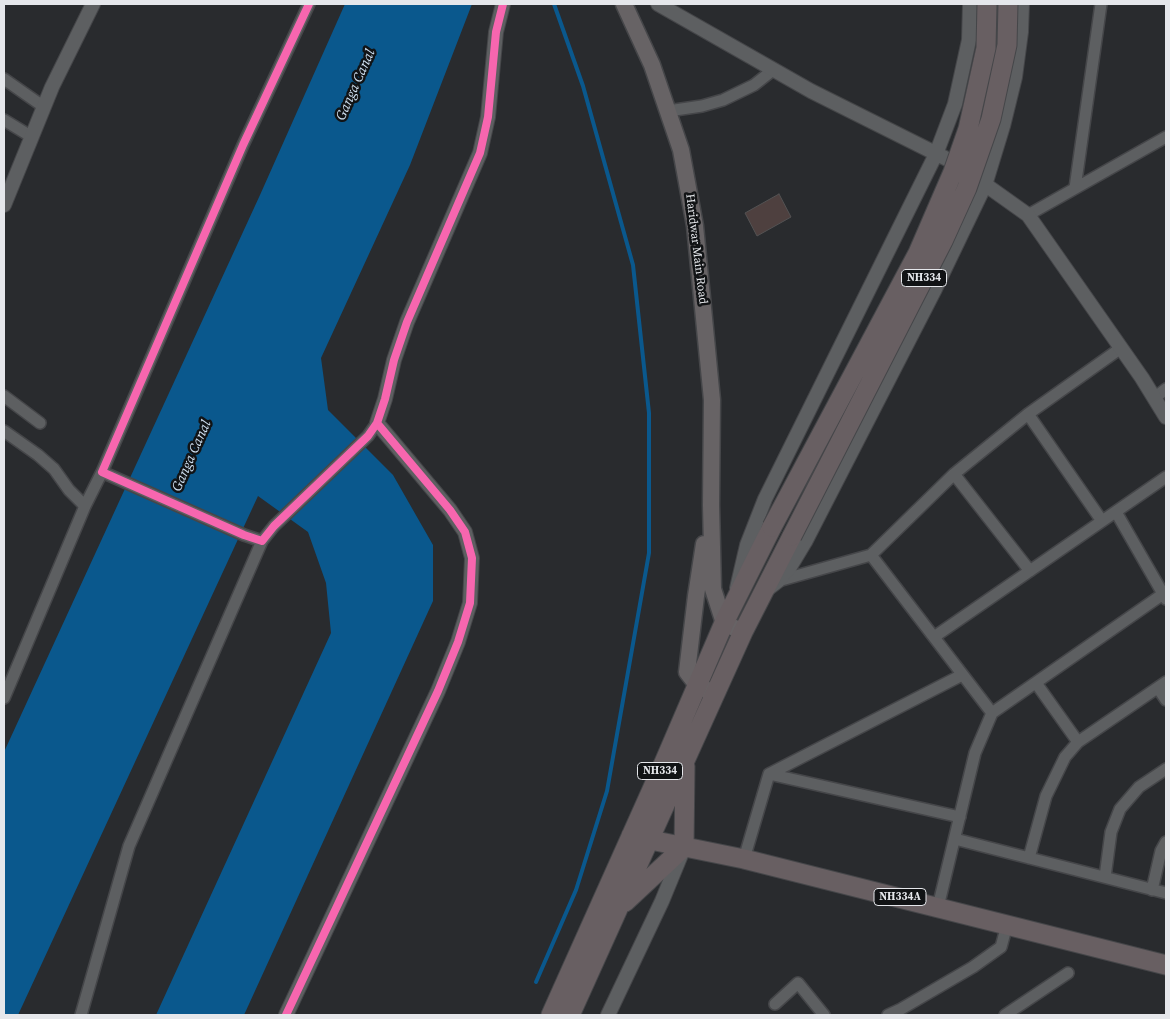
<!DOCTYPE html>
<style>
body{margin:0}
#map{position:relative;width:1170px;height:1019px;overflow:hidden;background:#292b2e;font-family:"Source Serif 4",serif}
canvas{display:block}
.frame{position:absolute;inset:0;border:5px solid #e5e7eb;pointer-events:none}
</style>
<div id="map">
<canvas width="1170" height="1019"></canvas>
<div class="frame"></div>
</div>
<script>
const ctx = document.querySelector('canvas').getContext('2d');
ctx.lineJoin = 'round';
function fill(path, color) { ctx.fillStyle = color; ctx.fill(path, 'evenodd'); }
const toPath = rows => new Path2D(rows.map(r => 'M' + r).join(''));
function trace(path, color, width, dash) { ctx.strokeStyle = color; ctx.lineWidth = width; ctx.lineCap = dash ? 'butt' : 'round'; ctx.setLineDash(dash || []); ctx.stroke(path); }
function write(font, color, halo, rows, align = 'center') {
  ctx.font = font + ' "Source Serif 4",serif'; ctx.lineWidth = 5; ctx.setLineDash([]); ctx.textBaseline = 'middle'; ctx.strokeStyle = halo; ctx.fillStyle = color; for (const [text, x, y, turn = 0] of rows) {
    ctx.save(); ctx.translate(x, y); ctx.rotate((+turn || 0) * Math.PI / 180); ctx.textAlign = isNaN(turn) ? turn : align; if (halo) ctx.strokeText(text, 0, 0); ctx.fillText(text, 0, 0); ctx.restore();
  }
}
const water = toPath([
 [345,4,472,4,410,165,321,358,328,410,393,475,433,545,433,601,244,1015,156,1015,331,633,326,583,308,532,258,496,18,1015,4,1015,4,752,260,195]
]);
const stream = toPath([
 [536,982,576,890,607,791,649,553,649,413,633,265,583,86,554,4]
]);
const building = toPath([
 [779,194,791,217,757,236,745,213,779,194]
]);
const minor = toPath([
 [309,4,243,145,102,472,244,535,262,541,274,526,368,436,377,423],
 [4,79,44,107],
 [668,111,702,106,723,100,754,85,773,70],
 [4,120,32,137],
 [1075,188,1101,4],
 [1028,215,1166,137],
 [4,396,40,423],
 [1154,398,1166,389],
 [1028,414,1102,521],
 [4,431,38,455,54,469,69,490,85,506],
 [954,474,1030,571],
 [1116,512,1166,599],
 [871,555,992,713],
 [778,581,871,555,954,474,1028,414,1121,348],
 [934,637,1166,477],
 [1036,683,1078,742],
 [1158,688,1166,700],
 [4,698,85,506,102,472],
 [769,774,960,817],
 [955,839,1166,893],
 [1029,858,1046,796,1065,757,1078,742,1166,682],
 [744,859,769,774,962,675],
 [1105,877,1111,832,1120,809,1139,787,1166,769],
 [1152,890,1161,851,1166,842],
 [938,907,975,753,992,713,1166,592],
 [775,1004,798,983,824,1015],
 [81,1015,129,846,262,541],
 [888,1015,901,1009,973,967,1001,947,1007,925],
 [1005,1015,1068,973]
]);
const tertiary = toPath([
 [658,4,811,91,955,163,1028,215,1142,378,1166,417],
 [4,205,52,87,93,4],
 [737,588,747,545,765,499,936,154,955,104,969,40,970,4],
 [769,588,778,581,790,567,805,542,935,289,985,185,1003,126,1015,77,1021,32,1022,4],
 [286,1015,438,691,458,642,470,603,472,558,465,532,450,510,377,423,385,399,394,360,407,322,480,153,488,117,496,32,503,4],
 [608,1015,662,901,683,850]
]);
const secondary = toPath([
 [624,4,652,65,681,150,695,226,712,400,711,505,713,589,724,623,743,632],
 [704,544,696,596,687,672,697,685,715,694]
]);
const trunk = toPath([
 [631,836,744,859,1166,965],
 [625,902,684,847,685,766],
 [551,1015,663,765,724,623,772,527],
 [570,1015,743,632,792,536]
]);
const trunkBridge = toPath([
 [772,527,918,253,953,172,968,129,986,48,987,4],
 [792,536,943,241,967,188,991,119,1007,45,1008,4]
]);
const cycleway = toPath([
 [309,4,243,145,102,472,244,535,262,541,274,526,368,436,377,423],
 [286,1015,438,691,458,642,470,603,472,558,465,532,450,510,377,423,385,399,394,360,407,322,480,153,488,117,496,32,503,4]
]);
const shields = [
 [924,278,45],
 [660,771,45],
 [900,897,52]
];
const shieldNames = [
 ["NH334",924,278],
 ["NH334",660,771],
 ["NH334A",900,897]
];
const streetNames = [
 ["Haridwar Main Road",696,249,83]
];
const waterNames = [
 ["Ganga Canal",356,85,-66],
 ["Ganga Canal",192,456,-66]
];
fill(water, '#0a588d');
trace(stream, '#0a588d', 4);
fill(building, '#4e403f');
trace(building, '#535253', 1);
trace(minor, '#454649', 14);
trace(tertiary, '#454649', 16);
trace(secondary, '#454649', 19);
trace(trunk, '#454649', 21);
trace(minor, '#5d5f61', 11);
trace(tertiary, '#5d5f61', 14);
trace(secondary, '#676365', 16);
trace(trunk, '#685f62', 19);
trace(trunkBridge, '#454649', 21, []);
trace(trunkBridge, '#685f62', 19);
trace(cycleway, '#f766af', 8);
for (const [x, y, w] of shields) { const box = new Path2D(); box.roundRect(x - w / 2, y - 8.5, w, 17, 4); ctx.fillStyle = '#111315'; ctx.fill(box); trace(box, '#e5e7eb', 1); }
write('bold 11px', '#e5e7eb', null, shieldNames);
write('12px', '#e5e7eb', '#111315', streetNames);
write('italic 14px', '#d0e1f2', '#111315', waterNames);
</script>
